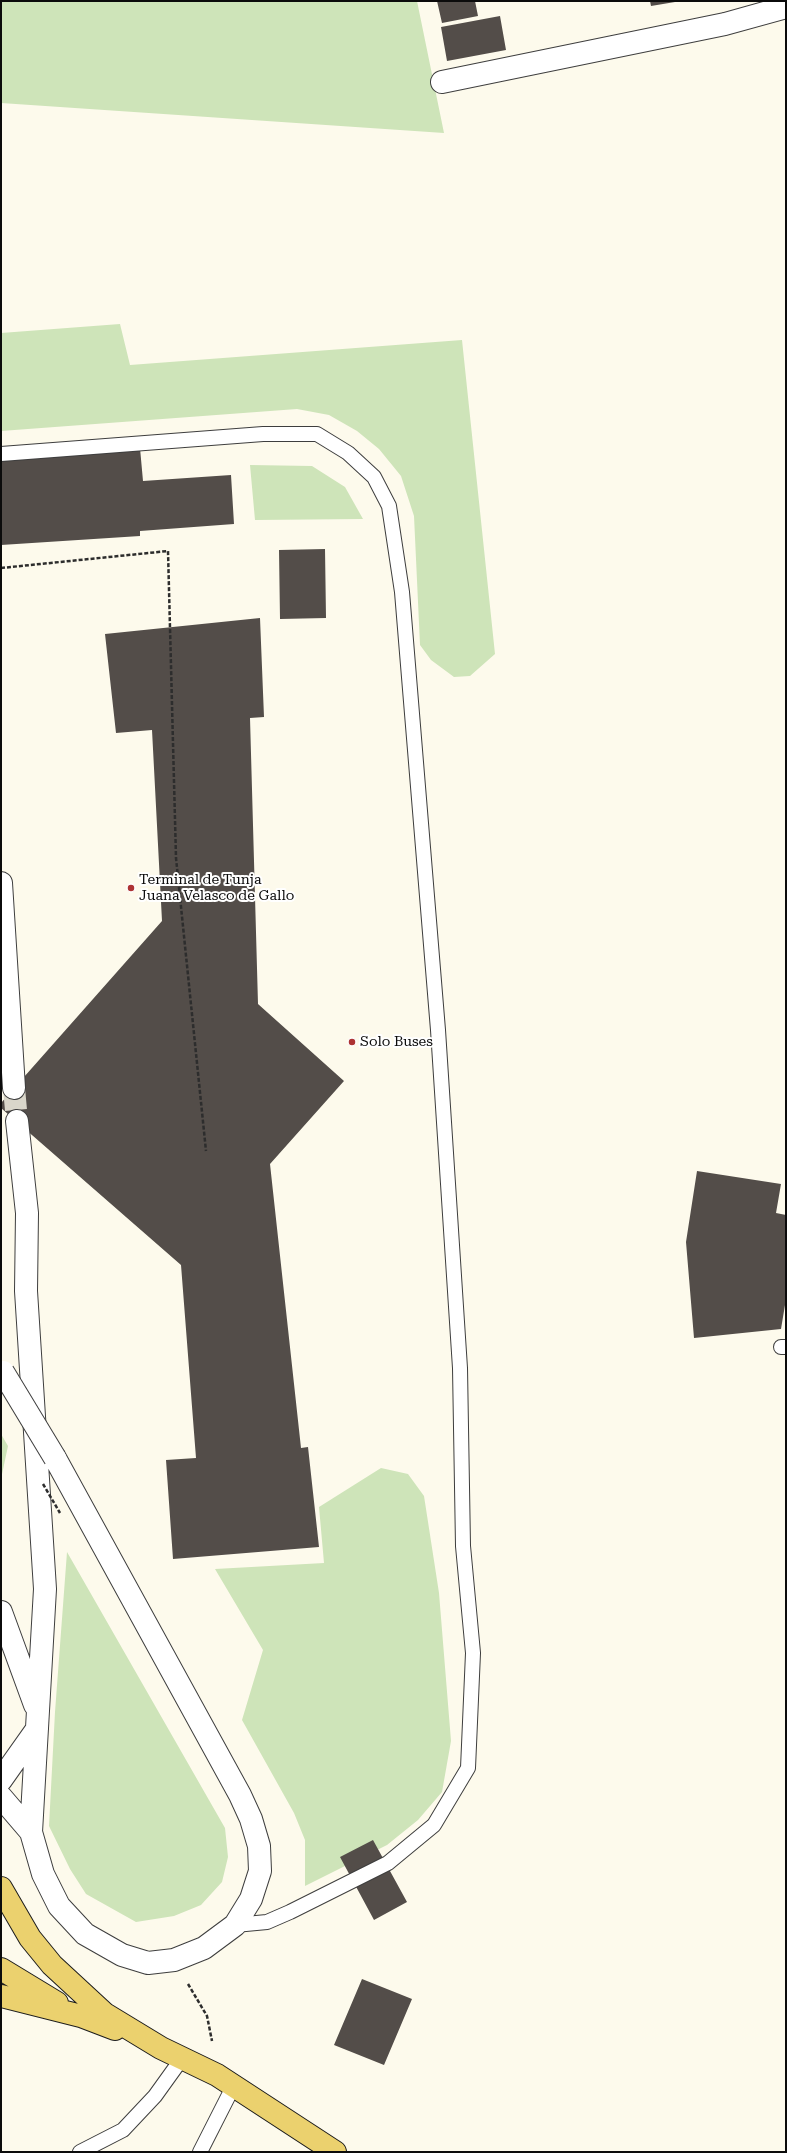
<!DOCTYPE html>
<style>
body{margin:0}
#map{position:relative;width:787px;height:2153px;overflow:hidden;background:#fdfaec;font-family:"Roboto Serif",serif}
canvas{display:block}
.frame{position:absolute;inset:0;border:2px solid #0b0b0b;pointer-events:none}
</style>
<div id="map">
<canvas width="787" height="2153"></canvas>
<div class="frame"></div>
</div>
<script>
const ctx = document.querySelector('canvas').getContext('2d');
ctx.lineJoin = 'round';
function fill(path, color) { ctx.fillStyle = color; ctx.fill(path, 'evenodd'); }
const toPath = rows => new Path2D(rows.map(r => 'M' + r).join(''));
function trace(path, color, width, dash) { ctx.strokeStyle = color; ctx.lineWidth = width; ctx.lineCap = dash ? 'butt' : 'round'; ctx.setLineDash(dash || []); ctx.stroke(path); }
function write(font, color, halo, rows, align = 'center') {
  ctx.font = font + ' "Roboto Serif",serif'; ctx.lineWidth = 4; ctx.setLineDash([]); ctx.textBaseline = 'middle'; ctx.strokeStyle = halo; ctx.fillStyle = color; for (const [text, x, y, turn = 0] of rows) {
    ctx.save(); ctx.translate(x, y); ctx.rotate((+turn || 0) * Math.PI / 180); ctx.textAlign = isNaN(turn) ? turn : align; if (halo) ctx.strokeText(text, 0, 0); ctx.fillText(text, 0, 0); ctx.restore();
  }
}
const green = toPath([
 [1,1,417,1,444,133,1,103],
 [120,324,130,365,462,340,495,654,470,676,454,677,431,660,420,645,414,516,401,476,379,449,357,431,329,415,297,409,1,431,1,333],
 [250,465,312,466,345,487,363,519,255,520],
 [1,1434,8,1446,1,1479],
 [381,1468,408,1474,424,1496,439,1593,451,1741,442,1792,418,1820,387,1845,305,1886,305,1840,294,1813,242,1720,263,1650,215,1569,324,1563,319,1507],
 [67,1552,225,1828,228,1857,222,1882,201,1905,174,1916,136,1922,86,1894,70,1869,49,1826,55,1712]
]);
const building = toPath([
 [437,1,475,1,478,16,442,23],
 [650,1,675,1,675,2,651,6],
 [500,16,506,50,447,61,441,27],
 [140,448,143,481,231,475,234,524,140,531,140,536,1,545,1,458],
 [325,549,326,618,280,619,279,550],
 [260,618,264,717,250,718,258,1004,344,1081,270,1164,301,1448,308,1447,319,1547,173,1559,166,1460,196,1458,181,1265,1,1108,1,1103,162,921,152,730,116,733,105,634],
 [697,1171,781,1184,776,1213,786,1215,786,1299,781,1329,694,1338,686,1242],
 [373,1840,407,1902,374,1920,340,1857],
 [362,1979,412,1999,384,2065,334,2045]
]);
const minorTunnel = toPath([
 [14,1088,17,1121]
]);
const path = toPath([
 [1,568,168,551,176,858,206,1151],
 [188,1984,207,2016,212,2041]
]);
const service = toPath([
 [1,454,263,434,317,434,348,453,374,477,389,506,402,592,438,1030,460,1368,463,1546,473,1653,468,1768,434,1825,388,1863,290,1912,267,1922,235,1925],
 [781,1347,786,1347],
 [80,2152,123,2130,155,2096,183,2057],
 [200,2152,233,2087]
]);
const minor = toPath([
 [442,82,725,24,786,7],
 [1,883,14,1088],
 [17,1121,27,1213,26,1291,45,1589,31,1832,43,1874,59,1906,85,1934,122,1955,148,1963,174,1960,204,1948,235,1925,251,1899,260,1871,259,1846,251,1819,240,1795,55,1458],
 [1,1612,35,1705],
 [1,1780,37,1729],
 [1,1797,31,1832]
]);
const primary = toPath([
 [1,1888,30,1938,52,1965,105,2014,161,2048,217,2075,335,2152],
 [1,1969,57,2003],
 [1,1996,81,2016,115,2029]
]);
const pathBridge = toPath([
 [43,1484,60,1513]
]);
const minorBridge = toPath([
 [3,1372,55,1458]
]);
const markers = [
 [131,888,4,"#ad3233"],
 [352,1042,4,"#ad3233"]
];
const poiNames = [
 ["Terminal de Tunja",139,880],
 ["Juana Velasco de Gallo",139,896],
 ["Solo Buses",360,1042]
];
fill(green, '#cee4b9');
fill(building, '#534d49');
trace(minorTunnel, '#d9d6ca', 22, [22, 11]);
trace(service, '#3e3e3e', 16);
trace(minor, '#3e3e3e', 24);
trace(primary, '#1c1c1c', 24);
trace(path, '#2d2d2d', 2.5, [4, 2]);
trace(service, '#fff', 14);
trace(minor, '#fff', 22);
trace(primary, '#ebd16e', 22);
trace(minorBridge, '#3e3e3e', 24, []);
trace(pathBridge, '#2d2d2d', 2.5, [4, 2]);
trace(minorBridge, '#fff', 22);
for (const [x, y, r, color] of markers) { const dot = new Path2D(); dot.arc(x, y, r, 0, 2 * Math.PI); ctx.fillStyle = color; ctx.fill(dot); trace(dot, '#fff', 1.5); }
write('14px', '#0b0b0b', '#fff', poiNames, 'left');
</script>
